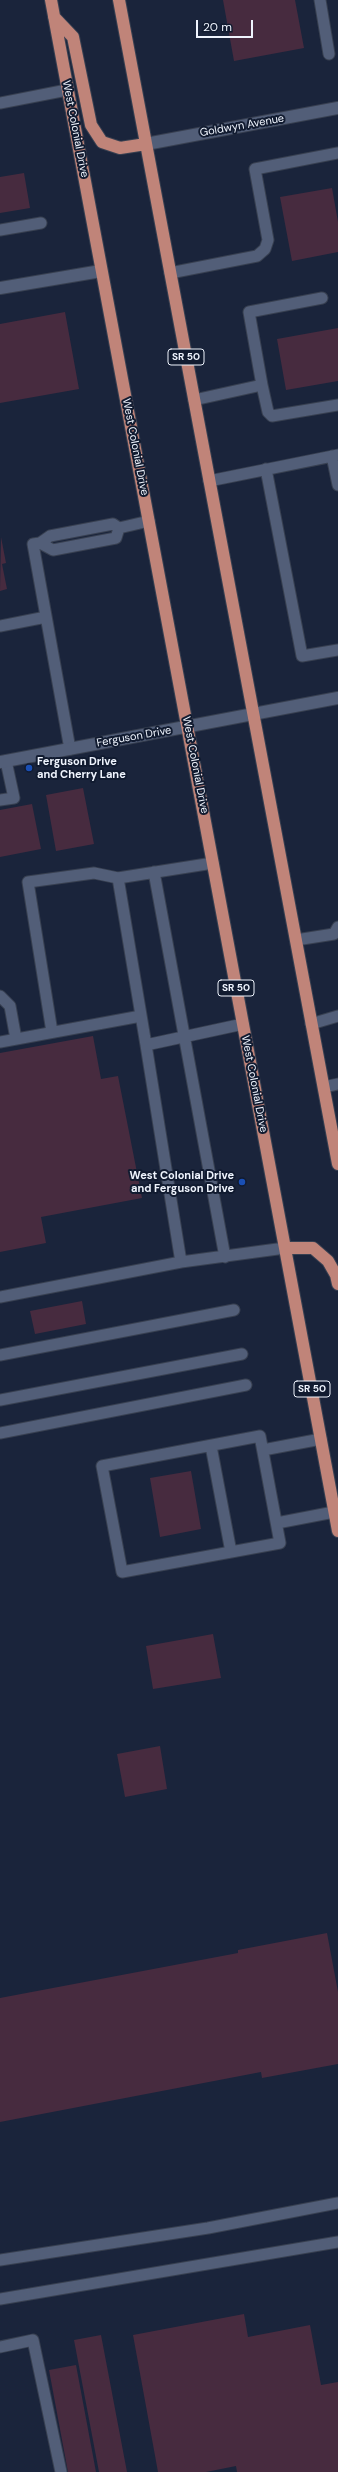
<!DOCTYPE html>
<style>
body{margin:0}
#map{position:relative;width:338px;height:2472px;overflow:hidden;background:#1a243b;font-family:"DM Sans",sans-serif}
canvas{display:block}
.scale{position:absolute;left:196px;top:20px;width:57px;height:18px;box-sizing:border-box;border:2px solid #eff4fd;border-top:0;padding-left:5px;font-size:12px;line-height:14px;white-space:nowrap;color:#eff4fd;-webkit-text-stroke:3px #111b30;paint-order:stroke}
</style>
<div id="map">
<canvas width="338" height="2472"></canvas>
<div class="scale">20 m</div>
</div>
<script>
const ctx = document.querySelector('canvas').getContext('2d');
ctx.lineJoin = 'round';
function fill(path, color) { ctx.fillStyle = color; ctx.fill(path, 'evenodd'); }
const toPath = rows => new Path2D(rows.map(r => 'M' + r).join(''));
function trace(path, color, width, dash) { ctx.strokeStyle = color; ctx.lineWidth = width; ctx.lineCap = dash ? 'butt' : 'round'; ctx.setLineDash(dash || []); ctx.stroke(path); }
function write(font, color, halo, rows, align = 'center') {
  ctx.font = font + ' "DM Sans",sans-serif'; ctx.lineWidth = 4; ctx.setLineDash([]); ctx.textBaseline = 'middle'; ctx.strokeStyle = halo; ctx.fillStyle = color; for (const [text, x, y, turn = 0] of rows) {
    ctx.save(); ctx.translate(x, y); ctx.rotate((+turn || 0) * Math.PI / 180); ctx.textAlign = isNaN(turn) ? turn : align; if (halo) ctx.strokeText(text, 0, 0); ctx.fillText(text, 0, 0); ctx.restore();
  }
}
const building = toPath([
 [223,0,295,0,304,48,234,61],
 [24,173,30,208,0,213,0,177],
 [332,188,338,222,338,252,292,261,280,197],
 [65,312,79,389,0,403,0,324],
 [338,328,338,381,286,390,277,339],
 [1,537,6,563,2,564,7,589,0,591],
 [83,788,94,844,56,851,46,795],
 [32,804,41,849,0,857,0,810],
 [93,1036,101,1079,118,1076,142,1198,41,1217,46,1243,0,1252,0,1053],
 [82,1301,86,1324,35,1334,30,1311],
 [191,1471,201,1529,160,1537,150,1478],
 [213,1634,221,1678,153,1689,146,1646],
 [160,1746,167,1789,125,1797,117,1754],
 [327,1933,338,1992,338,2064,262,2078,261,2072,0,2122,0,1998,238,1953,238,1950],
 [244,2314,248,2337,310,2325,321,2385,338,2382,338,2472,237,2472,236,2466,206,2472,158,2472,133,2335],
 [101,2335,127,2472,99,2472,74,2340],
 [76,2365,96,2472,68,2472,49,2370]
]);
const service = toPath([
 [320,0,329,54],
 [0,103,67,90],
 [0,230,41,223],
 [170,273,257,256,265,249,268,240,255,169,338,153],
 [262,385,268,412,272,416,338,405],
 [194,400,262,385,249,312,322,298],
 [332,456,338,485],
 [266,469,302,656,338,650],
 [209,481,338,455],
 [113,524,119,528,116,538,53,550,40,543,50,536,113,524],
 [119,528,149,521],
 [40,543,33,544,70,749],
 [0,626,46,617],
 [0,800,14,798,6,761],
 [213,863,118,878,146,1045,243,1024],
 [154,872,225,1257],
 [296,940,334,934,338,927],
 [0,996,10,1006,16,1039],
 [311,1024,338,1016],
 [52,1032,28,882,94,873,118,878],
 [0,1042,141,1016],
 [146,1045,181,1262],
 [324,1087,338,1084],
 [0,1297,181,1262,285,1248],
 [0,1355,234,1310],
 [0,1400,242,1354],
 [0,1433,246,1385],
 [260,1436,280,1543,122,1572,102,1466,260,1436],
 [211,1446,231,1552],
 [263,1450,321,1439],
 [277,1523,334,1512],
 [0,2260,208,2228,338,2203],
 [0,2299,338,2242],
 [0,2347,33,2340,61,2472]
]);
const minor = toPath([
 [146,144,338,108],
 [0,288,101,271]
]);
const tertiary = toPath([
 [0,762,338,698]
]);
const trunk = toPath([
 [51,0,338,1531],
 [119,0,338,1164],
 [54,17,73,37,91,125,102,142,120,148,146,144],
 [285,1248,313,1248,328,1261,336,1275,338,1284]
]);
const markers = [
 [29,768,4,"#1a4fb4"],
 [242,1182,4,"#1a4fb4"]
];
const shields = [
 [186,357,36],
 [236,988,36],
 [312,1389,36]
];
const shieldNames = [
 ["SR 50",186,357],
 ["SR 50",236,988],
 ["SR 50",312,1389]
];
const streetNames = [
 ["Goldwyn Avenue",242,126,-10],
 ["West Colonial Drive",75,129,79],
 ["West Colonial Drive",135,447,79],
 ["Ferguson Drive",134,737,-10],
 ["West Colonial Drive",195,765,79],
 ["West Colonial Drive",254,1084,79]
];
const poiNames = [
 ["Ferguson Drive",37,762],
 ["and Cherry Lane",37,775],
 ["West Colonial Drive",234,1176,"right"],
 ["and Ferguson Drive",234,1189,"right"]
];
fill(building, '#472b3f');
trace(service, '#384051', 13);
trace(minor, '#384051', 14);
trace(tertiary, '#384051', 14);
trace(trunk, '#384051', 14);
trace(service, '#525e78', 11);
trace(minor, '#525e78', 12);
trace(tertiary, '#525e78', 12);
trace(trunk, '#c08479', 12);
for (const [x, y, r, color] of markers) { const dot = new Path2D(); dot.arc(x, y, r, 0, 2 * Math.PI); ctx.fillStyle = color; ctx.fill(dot); trace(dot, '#111b30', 1.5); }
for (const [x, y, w] of shields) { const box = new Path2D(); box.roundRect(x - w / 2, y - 8, w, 16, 3); ctx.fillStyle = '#111b30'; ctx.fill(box); trace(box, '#eff4fd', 1); }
write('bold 10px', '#eff4fd', null, shieldNames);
write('11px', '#eff4fd', '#111b30', streetNames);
write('bold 11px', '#eff4fd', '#111b30', poiNames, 'left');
</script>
